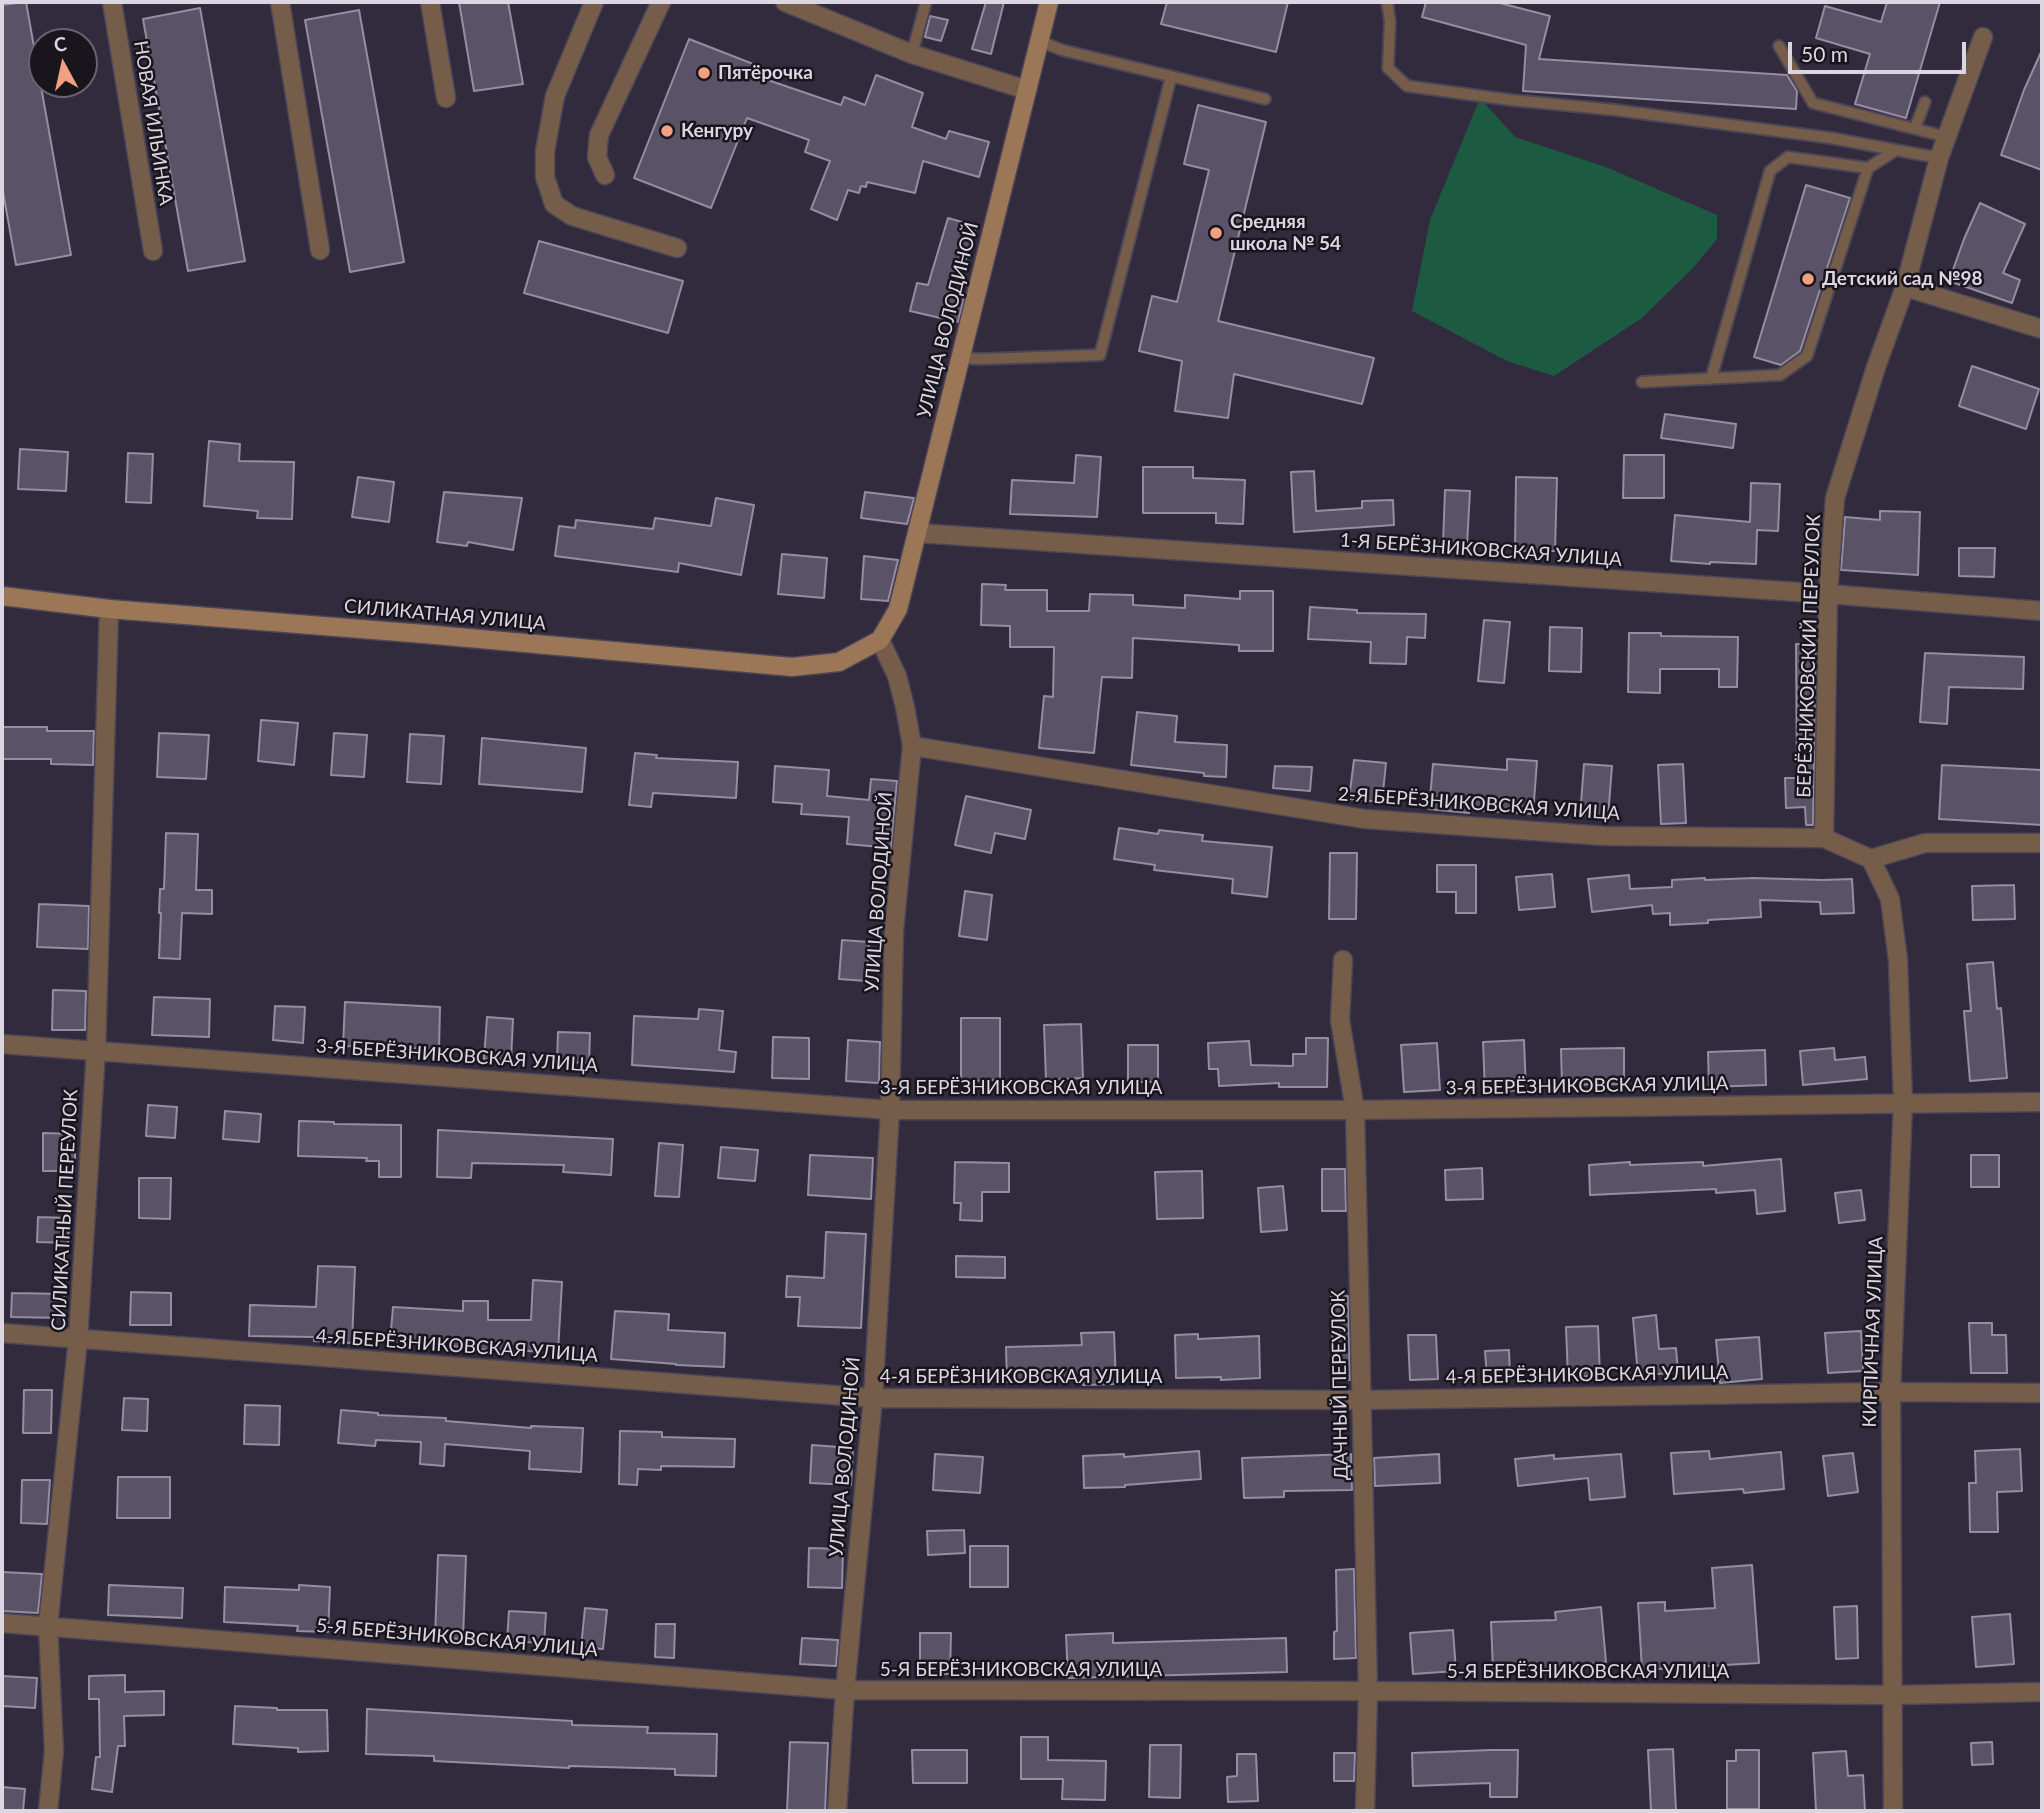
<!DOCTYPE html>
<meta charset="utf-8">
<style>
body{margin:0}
#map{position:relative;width:2044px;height:1813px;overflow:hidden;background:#322b3d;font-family:Lato,sans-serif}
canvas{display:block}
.frame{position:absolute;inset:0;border:4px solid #dbd6e2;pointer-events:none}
.north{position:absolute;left:28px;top:28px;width:70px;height:70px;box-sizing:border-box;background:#19151d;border:2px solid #67626c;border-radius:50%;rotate:352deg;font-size:19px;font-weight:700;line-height:28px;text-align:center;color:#dbd6e2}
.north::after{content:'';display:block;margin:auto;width:24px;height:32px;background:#f2a081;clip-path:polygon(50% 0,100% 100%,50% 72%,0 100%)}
.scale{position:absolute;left:1788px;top:42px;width:178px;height:32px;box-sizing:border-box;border:4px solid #dbd6e2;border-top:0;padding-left:9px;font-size:21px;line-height:24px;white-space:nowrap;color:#dbd6e2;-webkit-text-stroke:5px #19151d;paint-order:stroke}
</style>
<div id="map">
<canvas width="2044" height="1813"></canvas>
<div class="frame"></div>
<div class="north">С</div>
<div class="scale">50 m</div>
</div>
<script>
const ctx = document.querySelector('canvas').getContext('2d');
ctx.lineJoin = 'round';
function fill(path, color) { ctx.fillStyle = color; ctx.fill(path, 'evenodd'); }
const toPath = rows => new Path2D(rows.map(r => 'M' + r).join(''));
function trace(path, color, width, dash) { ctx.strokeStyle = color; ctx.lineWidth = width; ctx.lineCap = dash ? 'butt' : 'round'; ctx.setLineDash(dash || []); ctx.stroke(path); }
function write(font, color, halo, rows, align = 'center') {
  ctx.font = font + ' Lato,sans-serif'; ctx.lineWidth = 5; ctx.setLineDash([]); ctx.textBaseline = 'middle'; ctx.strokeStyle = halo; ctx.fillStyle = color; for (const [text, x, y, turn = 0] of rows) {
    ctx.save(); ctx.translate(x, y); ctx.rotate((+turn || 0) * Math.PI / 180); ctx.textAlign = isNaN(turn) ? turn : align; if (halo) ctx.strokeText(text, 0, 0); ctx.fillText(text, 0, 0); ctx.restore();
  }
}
const green = toPath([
 [1480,98,1515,137,1606,167,1717,215,1717,239,1693,268,1642,318,1554,376,1507,361,1412,311,1430,220]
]);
const building = toPath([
 [26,2,71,255,16,265,2,186,2,5,26,2],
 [459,2,508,2,523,84,474,91,459,2],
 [986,2,1004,2,991,54,972,49,986,2],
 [1167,2,1288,2,1276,52,1161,24,1167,2],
 [1426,2,1496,2,1550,16,1539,59,1787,75,1797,91,1796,109,1523,91,1526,45,1422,17,1426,2],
 [1887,2,1940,2,1906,118,1855,104,1870,54,1816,38,1825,6,1881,22,1887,2],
 [200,8,245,261,188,271,143,19,200,8],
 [359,10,404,262,350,272,305,20,359,10],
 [930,16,948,20,941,41,925,37,930,16],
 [689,39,766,69,762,78,841,105,844,97,865,105,876,75,923,93,912,127,946,139,949,131,989,142,979,177,923,161,915,193,867,182,866,187,861,186,859,193,848,190,837,220,811,209,830,161,805,152,809,140,747,118,711,208,634,178,689,39],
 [2042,50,2042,170,2001,155,2024,90,2042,50],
 [1198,105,1266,122,1218,321,1374,358,1362,404,1234,374,1228,418,1175,411,1182,361,1139,351,1152,296,1177,302,1209,170,1184,164,1198,105],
 [1806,185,1850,198,1800,351,1781,365,1754,357,1806,185],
 [1980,203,2025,224,2003,273,2020,280,2012,303,1949,281,1964,239,1980,203],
 [948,218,976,226,956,292,965,294,958,322,910,311,917,283,928,285,948,218],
 [539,241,683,281,668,333,524,293,539,241],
 [1972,366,2039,389,2026,429,1959,406,1972,366],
 [1665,414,1736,424,1733,448,1661,438,1665,414],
 [209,441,240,444,239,461,294,462,292,519,257,518,258,511,204,506,209,441],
 [20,449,68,452,66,491,18,489,20,449],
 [128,453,153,454,151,503,126,502,128,453],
 [1076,455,1101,457,1097,517,1010,514,1012,480,1074,483,1076,455],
 [1624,455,1664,455,1664,498,1623,498,1624,455],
 [1143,467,1193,467,1193,478,1245,480,1243,524,1216,523,1216,513,1143,513,1143,467],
 [1314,471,1316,511,1362,508,1362,501,1393,500,1394,525,1294,532,1291,472,1314,471],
 [358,477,394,482,389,522,352,517,358,477],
 [1516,477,1557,478,1555,551,1515,551,1516,477],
 [1751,483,1780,484,1778,531,1757,530,1756,564,1710,562,1710,564,1671,561,1675,515,1750,522,1751,483],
 [1445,490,1470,491,1467,545,1443,544,1445,490],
 [444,492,522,498,513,550,468,542,467,546,437,542,444,492],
 [865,492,914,498,907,524,861,518,865,492],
 [716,498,754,505,741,575,679,563,678,572,555,556,559,526,575,528,576,520,653,529,655,518,711,526,716,498],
 [1880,511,1920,512,1918,575,1841,570,1845,517,1880,520,1880,511],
 [1959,548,1995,548,1994,577,1959,576,1959,548],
 [782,554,827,558,824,598,778,594,782,554],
 [864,556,898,560,888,601,861,599,864,556],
 [982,584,1006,585,1005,590,1047,590,1047,611,1089,611,1090,594,1133,595,1133,605,1185,608,1185,595,1240,599,1240,591,1273,591,1273,651,1239,651,1239,645,1133,638,1132,678,1102,677,1094,753,1039,748,1044,696,1053,697,1054,647,1010,647,1010,626,981,625,982,584],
 [1310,607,1357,610,1357,613,1426,614,1425,638,1407,637,1406,664,1370,663,1371,642,1308,639,1310,607],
 [1484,620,1510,622,1504,683,1478,681,1484,620],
 [1550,627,1582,628,1581,672,1549,671,1550,627],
 [1629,633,1661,633,1661,636,1738,637,1737,687,1719,687,1719,669,1660,669,1660,693,1628,692,1629,633],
 [1796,644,1816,644,1813,825,1806,825,1805,807,1786,808,1785,778,1797,778,1796,644],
 [1925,653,2024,657,2023,689,1949,687,1947,724,1920,722,1925,653],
 [1137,712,1177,716,1175,742,1227,745,1226,777,1204,776,1204,773,1131,765,1137,712],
 [261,720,298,723,294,765,258,761,261,720],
 [2,727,47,727,47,731,94,731,93,765,51,764,51,759,2,759,2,727],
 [159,733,209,735,206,779,157,777,159,733],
 [334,733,367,735,364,777,331,775,334,733],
 [410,734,444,736,441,784,407,782,410,734],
 [482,738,586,748,582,792,479,784,482,738],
 [635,753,657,755,656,758,738,762,736,798,653,793,651,807,629,805,635,753],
 [1507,759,1537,761,1533,814,1469,810,1469,813,1429,809,1433,764,1507,770,1507,759],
 [1354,760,1386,763,1382,802,1349,799,1354,760],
 [1584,764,1612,766,1608,817,1582,815,1581,803,1584,764],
 [1683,764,1686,823,1661,824,1658,765,1683,764],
 [1942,765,2042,770,2042,825,1939,819,1942,765],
 [775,766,829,770,827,796,869,800,871,779,897,781,891,848,847,844,849,817,801,814,802,804,773,802,775,766],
 [1275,766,1312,767,1310,791,1273,788,1275,766],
 [966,796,1031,810,1025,839,995,833,991,853,955,845,966,796],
 [1119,828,1158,834,1159,830,1203,835,1202,841,1272,847,1267,897,1232,893,1233,879,1154,870,1155,865,1114,859,1119,828],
 [166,833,198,834,196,890,212,890,212,914,182,913,180,959,159,958,161,913,159,913,160,889,164,889,166,833],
 [1330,853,1357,853,1356,919,1329,919,1330,853],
 [1437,865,1476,865,1476,913,1456,913,1456,892,1437,892,1437,865],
 [1552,874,1555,907,1519,910,1516,877,1552,874],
 [1629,875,1630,889,1672,887,1672,880,1705,878,1705,880,1753,878,1823,880,1852,879,1854,913,1821,914,1820,902,1760,900,1761,917,1708,920,1708,923,1670,925,1670,913,1653,914,1652,905,1592,912,1588,879,1629,875],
 [2014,885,2015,919,1973,920,1972,886,2014,885],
 [965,891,992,895,987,940,959,936,965,891],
 [39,904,89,906,88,949,37,947,39,904],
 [842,940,869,942,867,981,839,979,842,940],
 [1993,962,1997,1009,2001,1008,2007,1078,1970,1081,1964,1011,1971,1011,1967,964,1993,962],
 [53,990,86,991,85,1030,52,1030,53,990],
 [154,997,210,999,209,1037,152,1035,154,997],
 [345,1002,440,1007,439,1049,343,1046,345,1002],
 [275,1006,305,1007,303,1043,273,1040,275,1006],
 [699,1009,723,1011,719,1050,736,1052,734,1072,632,1065,634,1016,698,1019,699,1009],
 [487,1017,513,1019,511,1060,484,1059,487,1017],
 [961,1018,1000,1018,1000,1080,961,1081,961,1018],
 [1081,1024,1083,1078,1046,1080,1044,1025,1081,1024],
 [558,1032,590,1033,589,1063,557,1062,558,1032],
 [773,1037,809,1038,809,1079,772,1078,773,1037],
 [1306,1038,1328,1038,1327,1087,1279,1087,1279,1083,1219,1086,1218,1069,1209,1069,1208,1043,1249,1041,1251,1065,1293,1066,1293,1054,1306,1054,1306,1038],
 [848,1040,880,1042,879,1083,846,1081,848,1040],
 [1524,1040,1526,1090,1485,1092,1483,1042,1524,1040],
 [1437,1043,1440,1090,1404,1092,1401,1045,1437,1043],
 [1128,1045,1158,1045,1158,1082,1128,1082,1128,1045],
 [1624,1048,1624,1084,1562,1085,1561,1049,1624,1048],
 [1834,1048,1835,1060,1865,1057,1867,1079,1803,1085,1800,1051,1834,1048],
 [1765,1050,1766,1085,1709,1087,1708,1052,1765,1050],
 [148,1105,177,1107,175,1138,146,1136,148,1105],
 [225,1111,261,1114,259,1142,223,1139,225,1111],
 [299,1121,334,1122,334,1124,401,1125,401,1177,379,1177,379,1161,366,1161,367,1158,298,1156,299,1121],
 [438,1130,613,1139,611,1175,563,1172,564,1165,472,1163,471,1178,437,1177,438,1130],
 [43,1133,75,1134,75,1171,43,1171,43,1133],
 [659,1143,683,1145,679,1197,655,1196,659,1143],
 [721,1147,758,1150,755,1181,718,1178,721,1147],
 [810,1155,873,1158,871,1199,808,1195,810,1155],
 [1971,1155,1999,1155,1999,1187,1971,1187,1971,1155],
 [1781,1159,1785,1211,1757,1214,1755,1190,1716,1193,1716,1189,1590,1195,1589,1165,1630,1162,1630,1165,1703,1162,1703,1166,1781,1159],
 [955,1162,1009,1163,1009,1192,982,1192,982,1221,960,1220,961,1203,954,1203,955,1162],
 [1482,1168,1483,1199,1446,1200,1445,1170,1482,1168],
 [1322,1169,1345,1169,1346,1211,1322,1211,1322,1169],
 [1202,1171,1203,1218,1157,1219,1155,1172,1202,1171],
 [139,1178,171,1178,170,1219,139,1218,139,1178],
 [1283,1186,1287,1230,1261,1232,1258,1188,1283,1186],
 [1861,1190,1865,1220,1839,1223,1835,1193,1861,1190],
 [38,1217,69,1218,68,1243,37,1242,38,1217],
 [826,1232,866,1234,861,1328,798,1326,800,1297,786,1297,787,1276,824,1278,826,1232],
 [956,1256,1005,1257,1005,1278,956,1277,956,1256],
 [318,1266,355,1267,352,1343,314,1341,314,1337,249,1336,250,1305,316,1307,318,1266],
 [533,1280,562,1282,558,1352,463,1349,463,1347,390,1342,393,1307,463,1311,463,1301,488,1301,488,1320,531,1320,533,1280],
 [131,1292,171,1293,171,1325,130,1325,131,1292],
 [12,1293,64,1294,63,1318,11,1317,12,1293],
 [1348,1296,1350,1380,1334,1380,1331,1297,1348,1296],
 [615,1311,669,1314,668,1330,725,1333,724,1367,676,1365,676,1364,611,1359,615,1311],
 [1656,1315,1659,1349,1676,1348,1678,1372,1638,1376,1633,1318,1656,1315],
 [1969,1323,1992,1323,1992,1335,2006,1335,2007,1373,1971,1373,1969,1323],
 [1598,1326,1600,1376,1568,1377,1566,1327,1598,1326],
 [1861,1331,1863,1371,1828,1373,1825,1333,1861,1331],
 [1114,1332,1116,1384,1083,1385,1083,1380,1007,1382,1006,1347,1082,1345,1081,1333,1114,1332],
 [1198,1334,1198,1339,1259,1336,1260,1378,1221,1380,1221,1377,1176,1378,1175,1335,1198,1334],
 [1408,1335,1436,1335,1438,1379,1410,1380,1408,1335],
 [1759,1337,1762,1379,1720,1383,1716,1340,1759,1337],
 [1509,1350,1510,1376,1487,1378,1485,1351,1509,1350],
 [24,1390,52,1390,51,1433,23,1433,24,1390],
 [124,1398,148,1399,147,1431,122,1430,124,1398],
 [245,1405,280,1406,279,1445,244,1444,245,1405],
 [341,1410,378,1413,378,1415,446,1418,446,1421,531,1428,531,1426,583,1428,581,1472,529,1469,530,1451,445,1444,444,1466,420,1464,421,1442,376,1440,375,1446,338,1443,341,1410],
 [620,1431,662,1432,662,1437,735,1439,734,1467,661,1466,661,1470,638,1469,637,1485,619,1484,620,1431],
 [812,1445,853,1448,851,1485,810,1483,812,1445],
 [2020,1449,2022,1491,1997,1492,1998,1532,1970,1532,1969,1483,1976,1483,1975,1451,2020,1449],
 [1199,1451,1201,1479,1125,1485,1125,1487,1084,1488,1083,1456,1124,1454,1124,1457,1199,1451],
 [1709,1451,1710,1459,1781,1452,1784,1489,1744,1493,1743,1489,1674,1494,1671,1453,1709,1451],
 [1853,1453,1858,1492,1828,1496,1823,1456,1853,1453],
 [935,1454,983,1457,980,1493,933,1490,935,1454],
 [1351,1454,1352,1490,1284,1491,1284,1497,1244,1498,1242,1458,1351,1454],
 [1439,1454,1440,1483,1375,1486,1374,1458,1439,1454],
 [1621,1454,1625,1497,1590,1500,1588,1478,1518,1486,1515,1459,1554,1455,1554,1459,1621,1454],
 [118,1477,170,1477,170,1518,117,1518,118,1477],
 [22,1480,50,1480,47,1524,21,1523,22,1480],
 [964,1530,965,1553,928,1555,927,1531,964,1530],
 [970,1546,1008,1546,1008,1587,970,1587,970,1546],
 [809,1548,843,1549,842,1588,808,1587,809,1548],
 [438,1555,466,1556,463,1639,435,1638,438,1555],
 [1752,1565,1759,1663,1642,1670,1638,1603,1665,1602,1665,1611,1715,1608,1712,1568,1752,1565],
 [1354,1569,1356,1658,1334,1659,1334,1632,1337,1631,1336,1570,1354,1569],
 [2,1572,42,1574,38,1613,2,1611,2,1572],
 [109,1585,183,1588,182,1618,108,1615,109,1585],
 [299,1585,330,1587,328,1632,297,1631,298,1626,224,1622,225,1587,299,1590,299,1585],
 [1857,1606,1858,1658,1836,1659,1834,1607,1857,1606],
 [1601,1607,1606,1662,1541,1669,1493,1670,1491,1622,1556,1620,1555,1612,1601,1607],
 [585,1608,607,1610,603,1649,581,1647,585,1608],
 [509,1611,546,1613,544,1643,507,1641,509,1611],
 [2010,1614,2014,1664,1976,1667,1972,1617,2010,1614],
 [656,1624,675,1624,674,1658,655,1657,656,1624],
 [1453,1630,1456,1671,1413,1674,1410,1633,1453,1630],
 [920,1633,951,1633,950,1674,920,1674,920,1633],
 [1113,1633,1113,1643,1286,1638,1287,1672,1068,1678,1066,1635,1113,1633],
 [802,1638,838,1640,836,1666,800,1664,802,1638],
 [125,1675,125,1692,164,1691,164,1715,124,1716,125,1746,118,1746,112,1792,92,1789,96,1757,100,1757,99,1699,89,1699,89,1676,125,1675],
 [2,1676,37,1678,35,1708,2,1706,2,1676],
 [235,1706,277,1708,277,1710,327,1710,328,1751,298,1752,298,1748,233,1744,235,1706],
 [367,1709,572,1721,572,1725,648,1727,647,1733,717,1734,716,1776,675,1775,675,1769,569,1766,569,1768,434,1761,434,1756,366,1754,367,1709],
 [1021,1737,1048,1737,1048,1760,1106,1761,1105,1800,1062,1799,1063,1779,1021,1779,1021,1737],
 [790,1742,828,1743,825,1811,787,1811,790,1742],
 [1992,1742,1993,1764,1972,1765,1971,1743,1992,1742],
 [1150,1745,1181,1745,1180,1798,1149,1797,1150,1745],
 [1673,1749,1676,1811,1651,1811,1648,1750,1673,1749],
 [912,1750,967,1750,967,1783,913,1783,912,1750],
 [1491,1750,1518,1750,1517,1797,1490,1797,1490,1783,1413,1786,1412,1753,1491,1750],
 [1736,1750,1759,1750,1759,1809,1727,1809,1727,1761,1736,1761,1736,1750],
 [1846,1751,1848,1776,1863,1775,1865,1811,1816,1811,1813,1753,1846,1751],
 [1334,1753,1355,1753,1354,1781,1334,1781,1334,1753],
 [1237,1754,1256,1754,1258,1801,1228,1802,1227,1777,1237,1776,1237,1754],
 [2,1787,25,1789,23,1811,2,1811,2,1787]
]);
const lane = toPath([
 [1387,2,1390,21,1388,68,1407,86,1511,100,1615,110,1831,138,1939,158],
 [1039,41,1062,50,1265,99],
 [1779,46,1813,103,1947,137],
 [912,54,926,2],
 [1915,128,1925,102],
 [960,358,983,359,1100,355,1171,77],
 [1711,379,1770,171,1788,157,1868,168],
 [1642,382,1780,375,1807,356,1868,168,1896,150]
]);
const street = toPath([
 [112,2,153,251],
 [280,2,320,250],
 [430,2,446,98],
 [594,2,555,96,545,151,545,177,554,204,572,216,677,248],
 [785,2,912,54,1027,90],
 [605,175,597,157,599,135,661,2],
 [1905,287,2042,329],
 [918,533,1828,594,2042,611],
 [912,746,1365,819,1605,836,1824,838,1871,859,1925,843,2042,843],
 [1824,838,1828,594,1835,498,1876,367,1905,287,1939,158,1983,37],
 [1871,859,1890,899,1898,960,1903,1103,1891,1392,1893,1811],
 [1343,960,1340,1020,1355,1110,1368,1691,1365,1811],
 [2,1044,890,1110,1355,1110,2042,1102],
 [2,1333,873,1398,1362,1400,1891,1392,2042,1393],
 [2,1623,845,1690,1368,1691,1894,1695,2042,1692],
 [48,1811,54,1751,48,1626,78,1339,96,1050,109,609],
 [837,1811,845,1690,873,1398,890,1110,894,930,912,746,905,707,897,676,880,640]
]);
const secondary = toPath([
 [2,596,109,609,424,634,792,667,839,662,880,640,898,609,1049,2]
]);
const markers = [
 [704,73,7,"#f2a081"],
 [667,131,7,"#f2a081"],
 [1216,233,7,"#f2a081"],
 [1808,279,7,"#f2a081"]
];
const poiNames = [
 ["Пятёрочка",718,73],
 ["Кенгуру",681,131],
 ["Средняя",1230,222],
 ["школа № 54",1230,244],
 ["Детский сад №98",1822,279]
];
const streetNames = [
 ["НОВАЯ ИЛЬИНКА",153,123,81],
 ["УЛИЦА ВОЛОДИНОЙ",948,320,-76],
 ["1-Я БЕРЁЗНИКОВСКАЯ УЛИЦА",1481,550,4],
 ["СИЛИКАТНАЯ УЛИЦА",445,615,5],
 ["БЕРЁЗНИКОВСКИЙ ПЕРЕУЛОК",1809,656,-88],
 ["2-Я БЕРЁЗНИКОВСКАЯ УЛИЦА",1479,804,4],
 ["УЛИЦА ВОЛОДИНОЙ",879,892,-86],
 ["3-Я БЕРЁЗНИКОВСКАЯ УЛИЦА",457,1056,4],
 ["3-Я БЕРЁЗНИКОВСКАЯ УЛИЦА",1587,1086,-1],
 ["3-Я БЕРЁЗНИКОВСКАЯ УЛИЦА",1021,1088],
 ["СИЛИКАТНЫЙ ПЕРЕУЛОК",65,1210,-87],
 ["КИРПИЧНАЯ УЛИЦА",1873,1332,-88],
 ["4-Я БЕРЁЗНИКОВСКАЯ УЛИЦА",457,1346,4],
 ["4-Я БЕРЁЗНИКОВСКАЯ УЛИЦА",1587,1375,-1],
 ["4-Я БЕРЁЗНИКОВСКАЯ УЛИЦА",1021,1377],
 ["ДАЧНЫЙ ПЕРЕУЛОК",1340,1385,-91],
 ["УЛИЦА ВОЛОДИНОЙ",845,1457,-85],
 ["5-Я БЕРЁЗНИКОВСКАЯ УЛИЦА",457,1638,5],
 ["5-Я БЕРЁЗНИКОВСКАЯ УЛИЦА",1021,1670],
 ["5-Я БЕРЁЗНИКОВСКАЯ УЛИЦА",1588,1672]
];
fill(green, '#1d5a42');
fill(building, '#5a5266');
trace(building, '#968da3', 2);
trace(lane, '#4d4657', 14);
trace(street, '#4d4657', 21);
trace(secondary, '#4d4657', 21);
trace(lane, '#755d4a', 10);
trace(street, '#755d4a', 18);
trace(secondary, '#9c7757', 18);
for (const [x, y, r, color] of markers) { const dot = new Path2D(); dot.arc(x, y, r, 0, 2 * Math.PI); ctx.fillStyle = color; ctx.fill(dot); trace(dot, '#19151d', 2.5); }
write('bold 19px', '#dbd6e2', '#19151d', poiNames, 'left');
write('19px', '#dbd6e2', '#19151d', streetNames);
</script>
